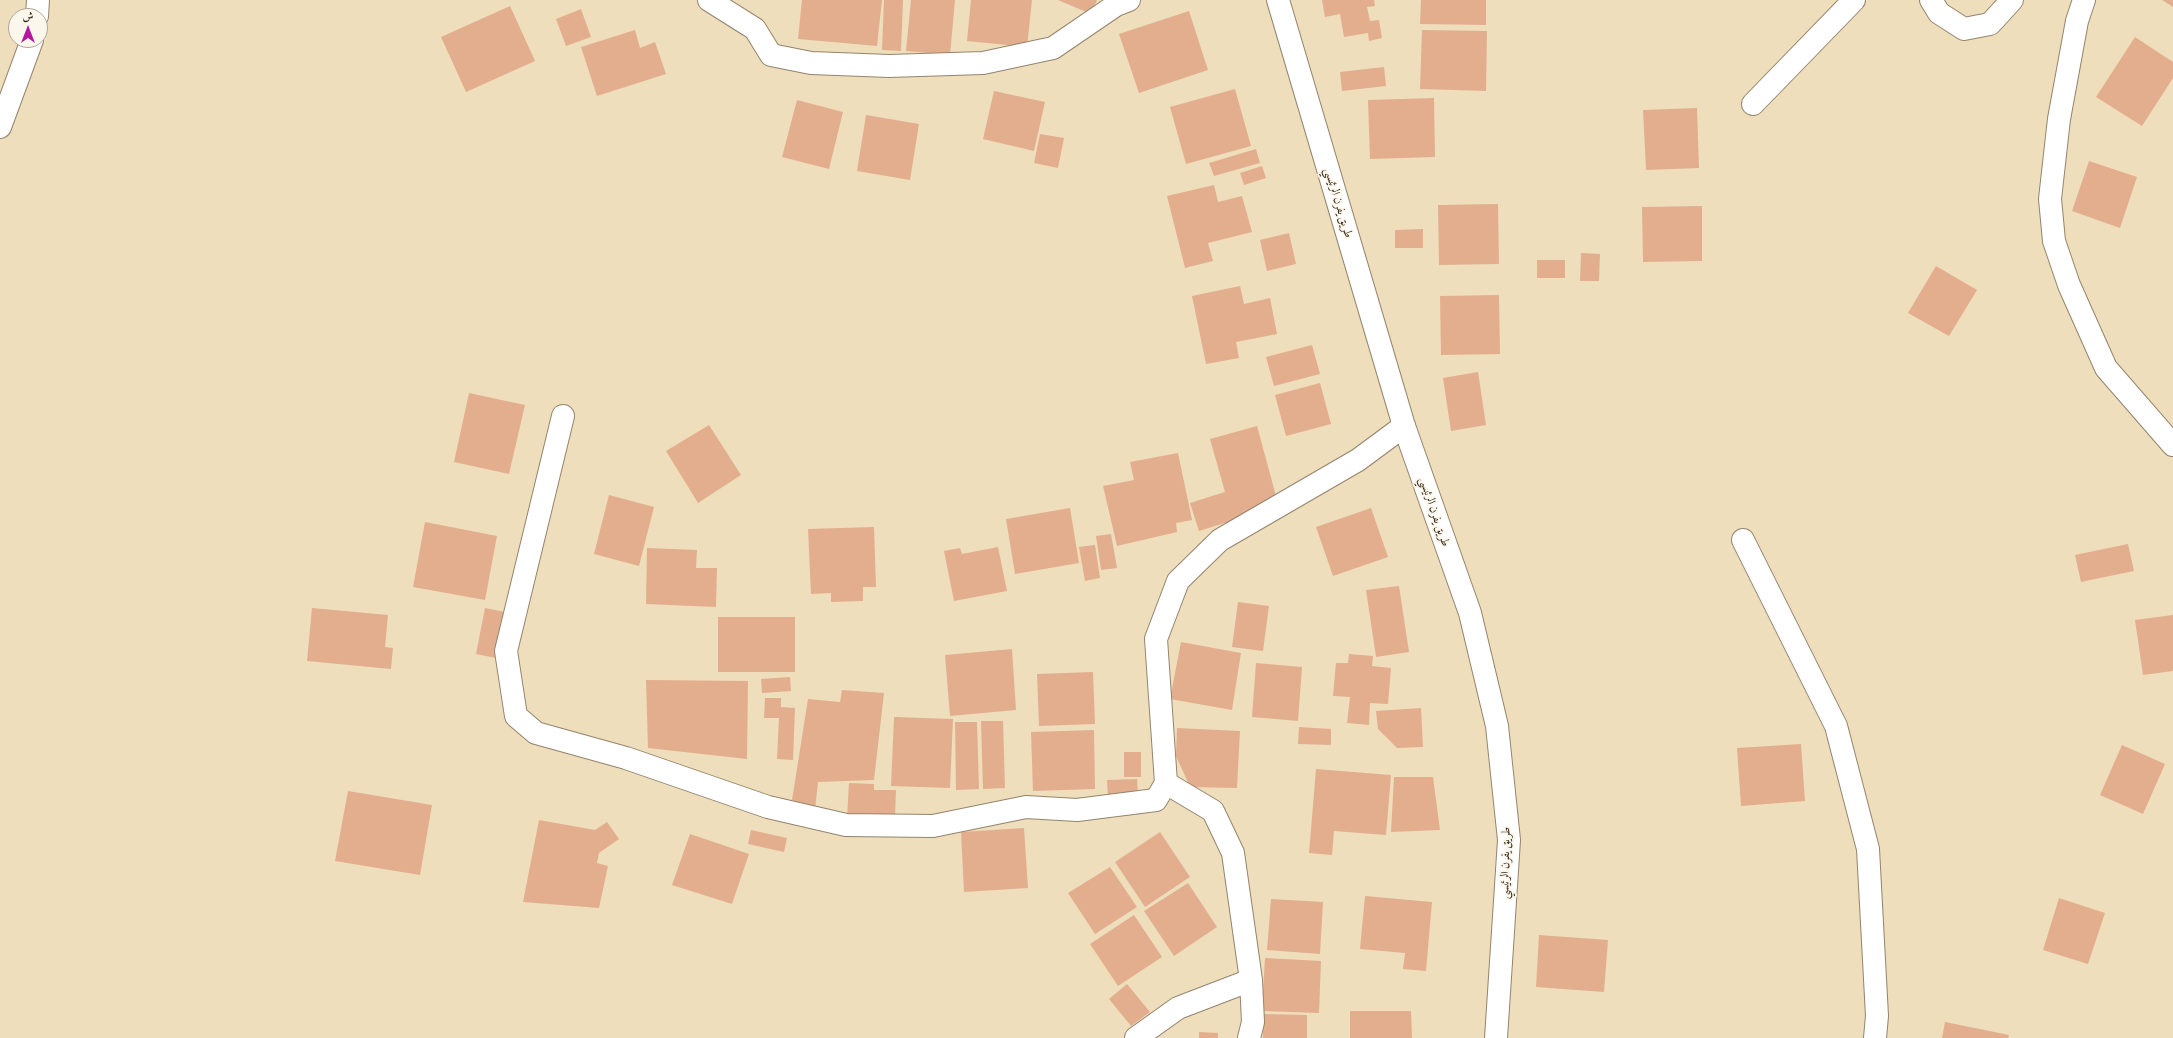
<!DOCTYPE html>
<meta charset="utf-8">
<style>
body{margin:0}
#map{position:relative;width:2173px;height:1038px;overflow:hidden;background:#eedebc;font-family:Alegreya,Amiri,serif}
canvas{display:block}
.north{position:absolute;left:8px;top:8px;width:40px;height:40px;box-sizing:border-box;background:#fbf7ec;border:1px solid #aea59a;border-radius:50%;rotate:0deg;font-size:11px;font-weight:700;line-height:16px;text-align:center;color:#3b2a1e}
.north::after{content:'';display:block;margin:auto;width:14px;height:18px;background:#b5179e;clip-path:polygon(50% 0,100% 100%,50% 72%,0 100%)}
</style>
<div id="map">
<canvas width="2173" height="1038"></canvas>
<div class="north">ش</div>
</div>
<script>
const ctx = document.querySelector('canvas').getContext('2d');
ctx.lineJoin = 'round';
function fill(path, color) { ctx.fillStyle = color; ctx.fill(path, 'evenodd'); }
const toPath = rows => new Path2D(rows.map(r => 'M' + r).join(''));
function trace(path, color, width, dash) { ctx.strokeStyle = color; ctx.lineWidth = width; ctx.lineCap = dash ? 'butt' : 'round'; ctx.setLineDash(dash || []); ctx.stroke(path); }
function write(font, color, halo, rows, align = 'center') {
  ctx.font = font + ' Alegreya,Amiri,serif'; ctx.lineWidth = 3.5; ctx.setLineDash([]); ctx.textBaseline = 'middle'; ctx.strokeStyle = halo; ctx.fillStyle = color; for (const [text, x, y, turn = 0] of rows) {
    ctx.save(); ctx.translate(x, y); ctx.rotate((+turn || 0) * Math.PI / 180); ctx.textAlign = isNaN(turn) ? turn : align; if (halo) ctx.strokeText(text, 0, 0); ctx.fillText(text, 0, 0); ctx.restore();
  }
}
const building = toPath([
 [802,0,882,0,877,46,798,39],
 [884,0,903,0,901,51,882,50],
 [911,0,955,0,950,55,906,51],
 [971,0,1032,0,1027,47,967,41],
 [1058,0,1097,0,1091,14],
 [1322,0,1374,0,1375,6,1367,7,1370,21,1379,20,1382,38,1369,41,1368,33,1344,37,1340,14,1325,17],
 [1421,0,1486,0,1486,25,1420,24],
 [2162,0,2173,0,2173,7],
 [510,6,535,61,466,92,441,37],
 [581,9,591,37,566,46,556,19],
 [1189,11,1208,70,1139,93,1119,34],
 [635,30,640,48,655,42,666,74,597,96,581,47],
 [1422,30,1487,31,1486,91,1420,89],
 [2135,37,2173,62,2173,78,2142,126,2096,97],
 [1384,67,1386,86,1342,91,1340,72],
 [1235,89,1251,146,1186,164,1170,107],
 [994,91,1045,102,1034,151,983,139],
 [1434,98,1435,157,1370,159,1368,100],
 [797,100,843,112,829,169,782,157],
 [1697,108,1699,168,1646,170,1643,110],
 [866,115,919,124,910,180,857,171],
 [1040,134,1064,138,1058,168,1034,163],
 [1256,149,1260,163,1214,176,1209,163],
 [2089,161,2137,177,2120,228,2072,211],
 [1262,166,1266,178,1244,185,1240,173],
 [1214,185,1218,202,1242,196,1252,232,1208,243,1213,261,1185,268,1167,196],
 [1498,204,1499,264,1439,265,1438,205],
 [1702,206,1702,261,1643,262,1642,207],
 [1423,229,1423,248,1395,248,1395,230],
 [1289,233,1296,264,1267,271,1260,240],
 [1581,253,1600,254,1599,281,1580,281],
 [1537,260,1565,260,1565,278,1537,278],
 [1936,266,1977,290,1949,336,1908,313],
 [1240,286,1244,304,1270,298,1277,334,1236,342,1239,358,1206,364,1192,296],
 [1499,295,1500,354,1441,355,1440,296],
 [1312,345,1320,374,1274,386,1266,357],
 [1478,372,1486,425,1451,431,1443,378],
 [1320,383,1331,424,1286,436,1275,395],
 [469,393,525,405,509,474,454,462],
 [709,425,741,475,698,503,666,451],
 [1257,426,1276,496,1234,520,1199,531,1190,503,1225,492,1210,439],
 [1178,453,1192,520,1176,523,1177,532,1117,546,1103,486,1134,480,1130,462],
 [609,495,654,507,639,566,594,554],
 [1070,508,1079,563,1015,574,1006,519],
 [1371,508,1388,557,1333,576,1316,527],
 [425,522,497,536,485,600,413,587],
 [874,527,876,587,863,587,863,601,831,602,831,593,811,594,808,529],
 [1111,534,1117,568,1101,570,1096,536],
 [2128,544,2134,571,2081,582,2075,555],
 [1095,545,1100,578,1085,581,1079,547],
 [998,547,1007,591,954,601,944,551,960,548,962,554],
 [647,548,697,550,696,568,717,568,716,607,646,604],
 [1399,586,1409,652,1376,657,1366,590],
 [1238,602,1269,606,1263,651,1232,647],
 [312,608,388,615,385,647,393,648,391,669,307,661],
 [485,608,505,612,496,658,476,654],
 [2173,615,2173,671,2143,675,2135,620],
 [718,617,795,617,795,672,718,672],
 [1181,642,1241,653,1232,710,1170,699],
 [1012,649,1016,710,950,716,945,655],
 [1349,654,1373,656,1372,666,1391,668,1388,704,1370,703,1369,725,1347,723,1350,697,1333,696,1336,663,1348,663],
 [1256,663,1302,667,1298,721,1252,717],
 [1093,672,1095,724,1039,726,1037,674],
 [790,677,791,691,762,693,761,679],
 [646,680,748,681,747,759,648,748],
 [842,690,884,693,874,780,818,782,815,810,792,800,808,699,840,702],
 [765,698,781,698,781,707,795,708,793,760,777,759,779,718,764,718],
 [1421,708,1423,747,1397,748,1378,729,1376,711],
 [894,717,953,719,950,788,891,786],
 [981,721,1003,721,1005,788,983,789],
 [955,722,977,722,979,789,956,790],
 [1299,727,1331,729,1331,745,1298,744],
 [1177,728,1240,731,1237,788,1190,787,1176,756],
 [1094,730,1095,789,1033,791,1031,732],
 [1801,744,1805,801,1741,806,1737,748],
 [2122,745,2165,764,2143,814,2100,795],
 [1124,752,1141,752,1141,777,1124,777],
 [1316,769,1391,775,1386,835,1334,831,1332,855,1309,853],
 [1394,777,1433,777,1440,830,1391,832],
 [1137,779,1138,796,1108,797,1107,780],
 [849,783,874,784,874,790,896,790,895,819,847,818],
 [348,791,432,805,420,875,335,861],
 [539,820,595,830,607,822,619,839,599,853,597,863,608,866,599,908,523,902],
 [1024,828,1028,888,964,892,961,832],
 [751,830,787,838,784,852,748,844],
 [1160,832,1190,877,1145,907,1115,862],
 [690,834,749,854,732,904,672,885],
 [1110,867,1137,907,1095,934,1068,893],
 [1188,883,1217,927,1174,956,1144,911],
 [1365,896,1432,902,1426,971,1403,969,1405,953,1360,949],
 [2059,898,2105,913,2088,964,2043,950],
 [1271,899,1323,902,1320,954,1267,950],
 [1134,915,1162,957,1118,986,1090,944],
 [1539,935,1608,940,1604,992,1536,987],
 [1265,958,1321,961,1319,1013,1262,1011],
 [1127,984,1150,1012,1131,1026,1109,999],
 [1350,1011,1411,1011,1412,1038,1350,1038],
 [1263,1014,1307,1015,1307,1038,1263,1038],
 [1945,1022,2009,1035,2008,1038,1942,1038],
 [1199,1032,1218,1033,1218,1038,1199,1038]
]);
const minor = toPath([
 [709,0,755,29,771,55,811,63,889,66,983,63,1053,48,1116,5,1129,0],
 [1931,0,1939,13,1964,29,1990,24,2012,0],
 [2084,0,2077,21,2059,119,2050,199,2054,241,2069,285,2106,368,2173,445],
 [37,16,38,0],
 [1753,104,1854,0],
 [0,127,32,40],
 [563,416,506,651,516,716,536,733,626,758,768,807,846,825,933,826,1026,807,1077,810,1156,800,1166,783],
 [1743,540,1836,726,1868,849,1877,1016,1875,1038],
 [1136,1038,1178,1008,1251,980],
 [1249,1038,1253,1022,1251,980,1233,853,1213,811,1166,783,1156,639,1178,581,1220,540,1358,460,1404,426]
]);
const primary = toPath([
 [1278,0,1404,426,1470,613,1497,726,1509,840,1496,1038]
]);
const streetNames = [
 ["طريق يفرن الرئيسي",1338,203,73],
 ["طريق يفرن الرئيسي",1434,512,71],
 ["طريق يفرن الرئيسي",1506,863,-89]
];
fill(building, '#e3ae8e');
trace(minor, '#94846d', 24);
trace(primary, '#94846d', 24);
trace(minor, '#fff', 22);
trace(primary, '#fff', 22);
write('12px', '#3b2a1e', '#fbf7ec', streetNames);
</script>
